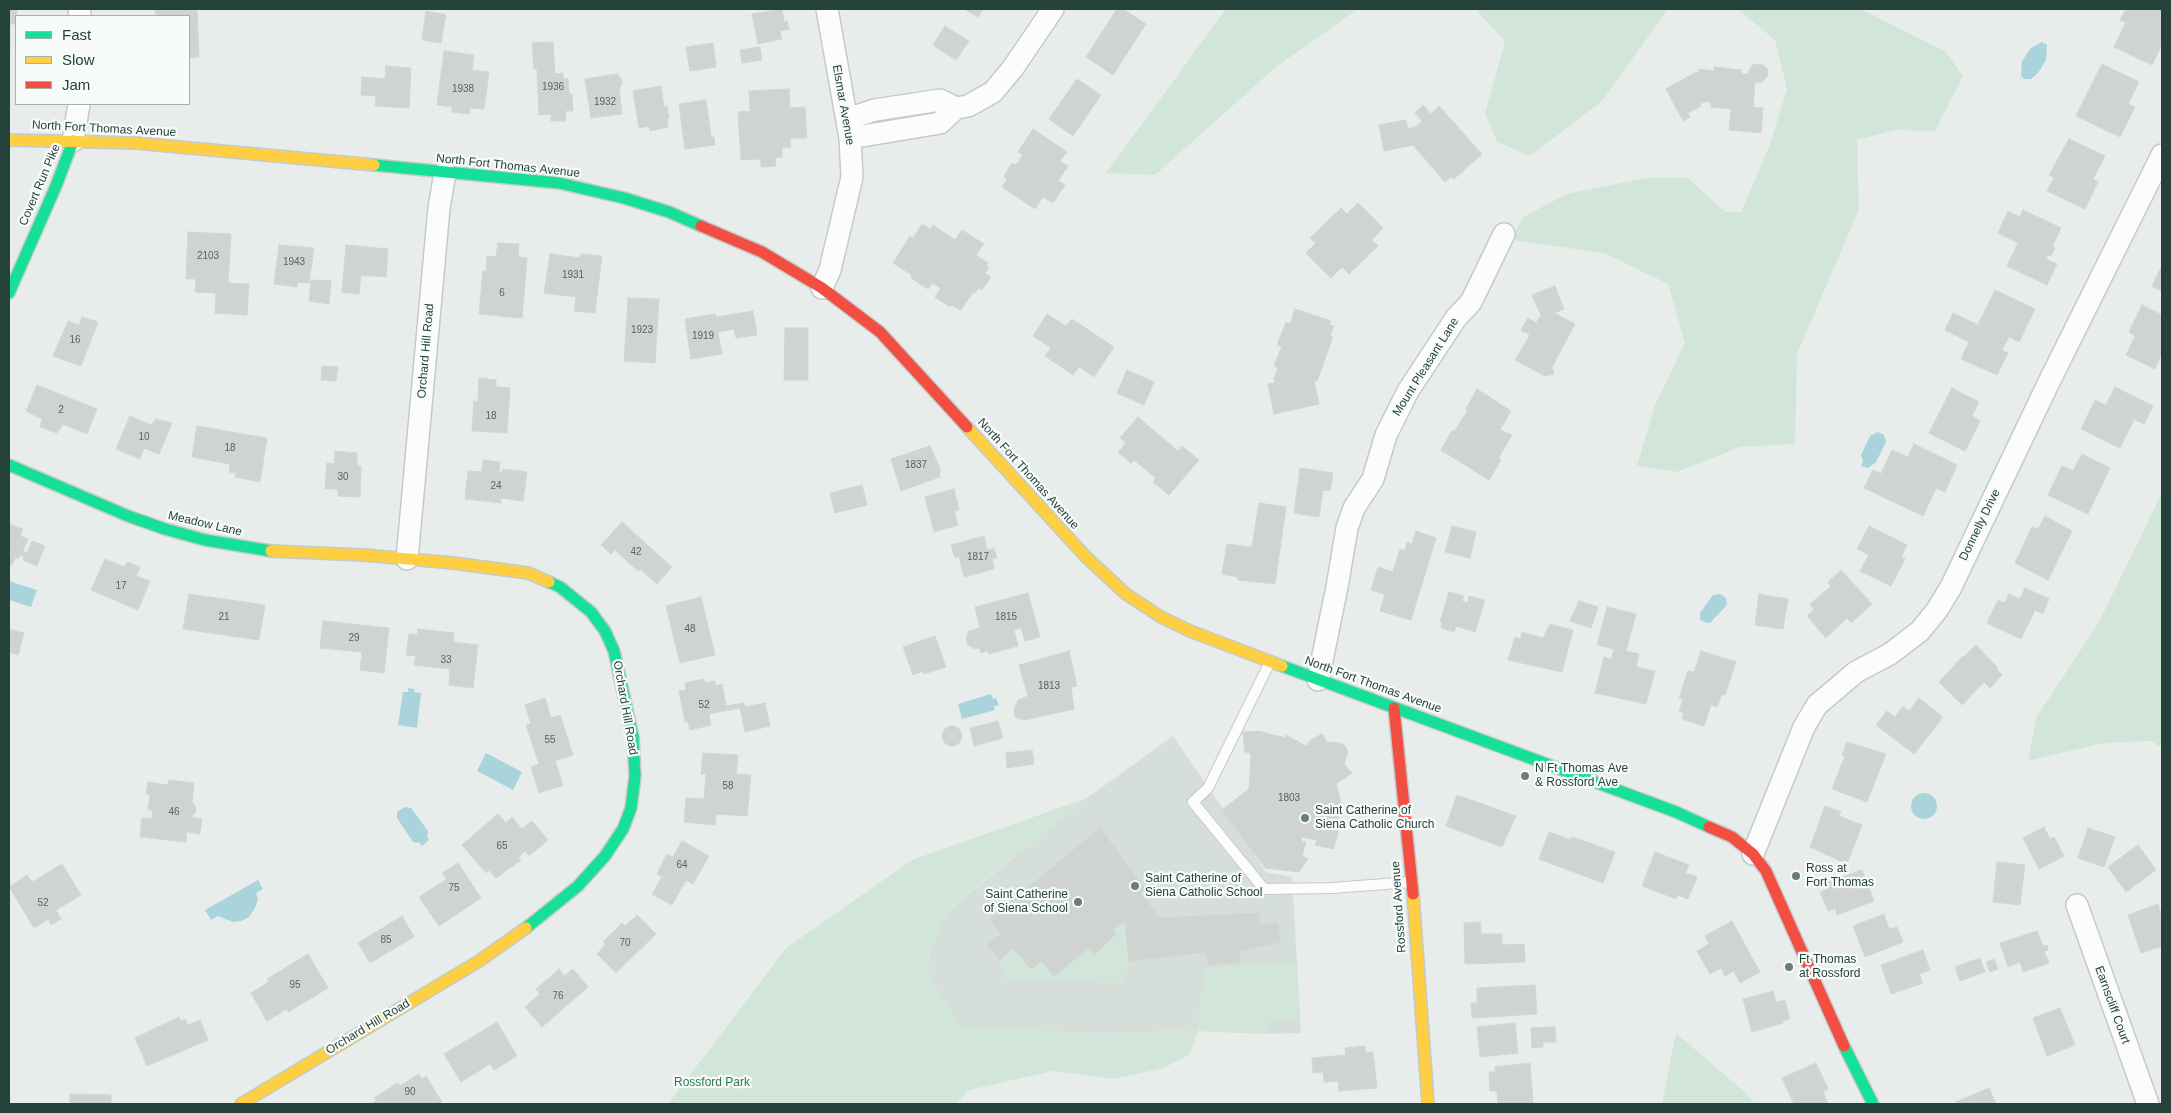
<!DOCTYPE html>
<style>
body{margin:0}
#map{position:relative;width:2171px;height:1113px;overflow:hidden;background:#e8edeb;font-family:Arial,sans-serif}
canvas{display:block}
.frame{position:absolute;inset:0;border:10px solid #24423a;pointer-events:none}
.legend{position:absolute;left:15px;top:15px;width:175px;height:90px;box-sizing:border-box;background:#f7fbf9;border:1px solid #a3b1ad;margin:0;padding:6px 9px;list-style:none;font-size:15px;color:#24423a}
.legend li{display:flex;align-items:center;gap:10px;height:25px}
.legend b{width:25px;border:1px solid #a3b1ad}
</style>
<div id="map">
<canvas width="2171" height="1113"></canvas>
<div class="frame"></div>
<ul class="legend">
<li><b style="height:6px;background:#16e098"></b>Fast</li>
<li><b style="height:6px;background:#ffcf43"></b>Slow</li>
<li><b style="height:6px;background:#f24e42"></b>Jam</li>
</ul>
</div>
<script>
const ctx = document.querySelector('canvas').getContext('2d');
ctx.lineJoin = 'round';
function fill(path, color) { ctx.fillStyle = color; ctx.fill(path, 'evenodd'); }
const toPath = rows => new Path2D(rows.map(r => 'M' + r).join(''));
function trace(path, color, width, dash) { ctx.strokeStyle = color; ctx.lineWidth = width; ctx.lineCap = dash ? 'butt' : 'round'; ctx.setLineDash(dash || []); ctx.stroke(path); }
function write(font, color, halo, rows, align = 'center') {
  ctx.font = font + ' Arial,sans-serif'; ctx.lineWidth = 4.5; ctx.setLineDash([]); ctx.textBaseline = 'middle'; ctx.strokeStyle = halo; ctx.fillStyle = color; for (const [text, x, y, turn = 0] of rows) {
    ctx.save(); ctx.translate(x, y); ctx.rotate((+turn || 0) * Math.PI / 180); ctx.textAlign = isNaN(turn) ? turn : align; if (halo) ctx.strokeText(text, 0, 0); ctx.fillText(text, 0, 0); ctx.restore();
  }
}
const built = toPath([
 [1173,736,1266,872,1292,877,1301,1033,1268,1034,1198,1031,1088,1033,961,1027,928,976,930,950,941,923,951,908,1087,798]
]);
const green = toPath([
 [1226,9,1358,9,1276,67,1155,175,1106,173],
 [1475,9,1668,9,1602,101,1530,156,1497,142,1485,114,1505,41],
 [1738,9,1860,9,1946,52,1963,76,1935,131,1894,130,1857,140,1859,210,1797,354,1795,444,1740,447,1677,472,1637,466,1655,405,1685,343,1668,284,1604,253,1511,240,1523,217,1567,194,1646,178,1688,178,1725,212,1741,212,1769,147,1787,89,1775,40],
 [2162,493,2162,748,2151,741,2103,743,2028,761,2036,718,2099,622],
 [1087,798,951,907,941,923,930,950,928,976,961,1026,1088,1033,1198,1031,1200,993,1204,993,1203,968,1297,962,1300,1019,1269,1021,1268,1034,1198,1031,1190,1054,1164,1068,1113,1079,1053,1071,969,1090,955,1104,668,1104,786,948,912,860],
 [1125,921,1129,961,1124,983,1004,979,1000,960,1013,948,1031,969,1041,961,1054,976,1089,948,1095,953,1116,934,1112,930],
 [1676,1033,1747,1094,1755,1104,1662,1104]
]);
const water = toPath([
 [2042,42,2047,45,2046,60,2038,73,2031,79,2024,79,2021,76,2022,61,2031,48],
 [1878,432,1884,435,1886,442,1876,462,1868,468,1861,466,1863,461,1861,455,1870,436],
 [9,581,37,590,31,607,9,600],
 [1720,594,1726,598,1727,605,1711,622,1707,623,1700,620,1700,613,1713,595],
 [408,688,415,689,414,692,421,693,417,728,398,725,403,692,408,692],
 [991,694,993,699,996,698,999,705,994,706,995,710,962,719,958,704],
 [486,753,522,772,513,790,477,771],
 '1911 806a13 13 0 1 1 26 0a13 13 0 1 1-26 0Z',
 [405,807,411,808,428,831,427,837,429,840,422,846,420,843,413,842,397,818,397,812],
 [258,880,263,889,256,893,258,899,255,908,249,917,241,921,233,922,218,916,211,920,205,910]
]);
const building = toPath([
 [9,9,17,9,16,24,10,24,10,53,9,53,9,9],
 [155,9,197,9,199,57,189,58,189,16,156,16,155,9],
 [782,9,784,22,787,21,789,29,780,31,782,39,758,44,752,14,782,9],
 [964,9,983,9,978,17,964,9],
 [1117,9,1123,9,1146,24,1113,75,1086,57,1117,9],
 [2126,9,2152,9,2157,11,2158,9,2162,9,2162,44,2152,65,2114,47,2126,22,2120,20,2126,9],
 [426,11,446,15,441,43,422,40,426,11],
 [945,26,969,41,956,60,933,45,945,26],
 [553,42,555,74,563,73,563,79,568,79,569,94,572,94,573,111,565,111,566,121,551,121,551,114,539,115,537,69,534,69,532,43,553,42],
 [713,43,716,67,690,71,686,47,713,43],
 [760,47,762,60,742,63,740,50,760,47],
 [444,51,474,55,472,70,489,72,484,109,470,108,469,114,452,112,452,107,437,105,444,51],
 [1754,64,1763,65,1768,70,1767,77,1762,82,1755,82,1753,107,1763,108,1761,133,1729,130,1731,109,1711,107,1711,102,1704,102,1700,104,1701,106,1688,113,1690,117,1683,121,1666,89,1696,72,1699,73,1699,69,1714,71,1714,67,1741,70,1741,74,1748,74,1749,70,1754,64],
 [2102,64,2139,82,2128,104,2135,107,2120,137,2076,116,2102,64],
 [386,66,411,68,409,108,375,106,376,96,361,95,362,77,385,79,386,66],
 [617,74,621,78,622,84,619,89,622,114,591,118,585,79,617,74],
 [1077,79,1101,95,1073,136,1049,119,1077,79],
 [661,86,664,107,667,106,669,118,667,119,668,127,650,131,649,126,639,128,633,91,661,86],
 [789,89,790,108,805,107,807,138,790,138,791,147,782,148,782,157,775,158,776,166,761,167,761,159,741,160,738,112,750,111,749,91,789,89],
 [706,100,711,137,714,137,715,145,685,149,679,104,706,100],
 [1423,105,1431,114,1439,106,1482,154,1454,179,1451,177,1445,182,1413,145,1384,151,1379,125,1406,120,1408,129,1415,127,1422,121,1415,113,1423,105],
 [1033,129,1067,152,1060,161,1068,166,1058,181,1065,185,1053,203,1043,197,1035,209,1002,187,1007,179,1004,176,1012,163,1016,165,1023,155,1018,152,1033,129],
 [2069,139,2105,156,2093,179,2098,182,2085,209,2047,191,2054,178,2049,175,2069,139],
 [1358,203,1383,228,1372,240,1378,246,1349,274,1342,267,1331,278,1306,253,1316,243,1310,238,1341,208,1347,214,1358,203],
 [2023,210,2061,228,2052,247,2055,248,2051,256,2048,255,2046,259,2057,264,2047,285,2007,266,2018,243,1998,233,2008,211,2020,217,2023,210],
 [922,224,930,229,933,225,955,240,962,230,984,244,976,255,988,263,986,266,989,267,985,273,991,277,982,290,979,288,975,293,973,292,961,310,952,305,950,307,935,297,941,288,932,283,928,289,911,278,912,275,893,263,910,236,913,238,922,224],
 [188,232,231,234,228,283,249,284,247,315,215,313,216,293,195,292,196,279,186,279,188,232],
 [498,243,519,244,518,257,527,258,522,318,479,314,483,271,486,271,487,256,496,257,498,243],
 [279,245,314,248,309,283,298,282,297,287,274,284,279,245],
 [346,245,388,249,386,277,361,275,359,294,342,292,346,245],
 [550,254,580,258,580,254,602,256,595,313,574,311,576,297,544,293,550,254],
 [2162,265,2162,291,2152,286,2162,265],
 [311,280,331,281,329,304,309,301,311,280],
 [1555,286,1564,309,1554,313,1575,324,1552,367,1554,374,1545,376,1515,360,1530,335,1521,330,1528,318,1536,323,1541,315,1532,295,1555,286],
 [1995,290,2035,309,2019,342,2009,337,2002,350,2008,353,1997,375,1961,359,1969,342,1945,330,1953,313,1978,325,1995,290],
 [628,298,659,299,655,363,624,361,628,298],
 [2142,305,2162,315,2162,353,2155,369,2126,355,2135,336,2129,332,2142,305],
 [1295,309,1331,321,1329,325,1334,326,1330,336,1333,337,1317,381,1314,380,1319,404,1274,414,1268,384,1275,383,1274,378,1278,368,1274,366,1282,346,1277,345,1286,322,1290,324,1295,309],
 [753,311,757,335,736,338,734,329,718,332,722,354,691,359,685,319,715,314,716,317,753,311],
 [1047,314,1066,326,1072,319,1114,347,1094,377,1079,367,1073,375,1045,356,1051,348,1033,336,1047,314],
 [82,317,98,322,81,366,53,356,68,321,79,325,82,317],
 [785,328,808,328,808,380,784,380,785,328],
 [322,366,338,367,336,381,321,380,322,366],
 [1127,370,1154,382,1144,405,1117,393,1127,370],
 [479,378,496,380,496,387,510,388,507,433,472,431,474,401,478,402,479,378],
 [37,385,97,409,87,434,63,424,57,433,40,427,42,419,26,411,37,385],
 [2115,387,2153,406,2144,424,2134,419,2120,448,2081,429,2095,400,2106,405,2115,387],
 [1952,388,1979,402,1972,416,1980,421,1965,451,1929,433,1952,388],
 [1477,389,1511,411,1500,430,1512,435,1498,459,1501,460,1489,480,1441,450,1452,430,1454,432,1468,410,1466,409,1477,389],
 [130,416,151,425,156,419,172,423,159,454,144,448,140,459,116,449,130,416],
 [1138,417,1178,451,1182,446,1199,460,1169,495,1153,482,1156,478,1134,460,1131,463,1118,452,1126,443,1120,438,1138,417],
 [197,426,267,438,260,482,235,477,236,473,229,472,230,464,192,457,197,426],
 [1914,444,1957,465,1945,492,1936,488,1923,516,1864,488,1873,470,1881,474,1892,450,1908,457,1914,444],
 [930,446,941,471,939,472,940,477,901,491,891,459,930,446],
 [335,451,357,453,357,466,361,466,360,497,338,496,338,489,325,489,327,463,334,464,335,451],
 [2082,454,2110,468,2088,514,2048,495,2062,466,2073,471,2082,454],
 [483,460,500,462,499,473,502,473,502,469,527,472,523,501,501,498,501,503,465,499,468,471,482,472,483,460],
 [1300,468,1333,473,1330,491,1323,490,1319,517,1294,513,1300,468],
 [862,485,867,505,835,513,830,493,862,485],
 [954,489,959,510,954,511,958,525,934,532,925,497,954,489],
 [1259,503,1286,507,1275,584,1238,580,1238,577,1222,574,1227,544,1252,547,1259,503],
 [2045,516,2072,531,2048,580,2015,563,2032,527,2038,529,2045,516],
 [622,522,672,567,657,584,640,569,638,571,615,550,611,554,601,545,622,522],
 [9,524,23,529,20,536,28,539,23,551,27,553,32,541,45,546,37,566,23,560,24,556,20,555,18,559,15,558,12,565,9,564,9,524],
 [1452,526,1476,532,1470,558,1445,552,1452,526],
 [1869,526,1907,545,1901,557,1905,559,1891,586,1860,571,1869,555,1857,549,1869,526],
 [1416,531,1436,538,1411,620,1380,611,1385,594,1371,590,1378,567,1393,572,1400,549,1405,551,1407,542,1412,544,1416,531],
 [984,536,987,550,994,548,997,558,992,559,994,569,964,577,959,556,955,558,951,545,984,536],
 [105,559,124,567,127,562,140,567,136,576,150,581,138,610,91,590,105,559],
 [1841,570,1872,604,1851,623,1847,618,1826,638,1807,616,1814,610,1810,604,1831,586,1828,582,1841,570],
 [2025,588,2049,599,2043,614,2035,610,2021,639,1987,623,1998,600,2005,603,2009,594,2020,599,2025,588],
 [1449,592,1464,596,1462,601,1468,603,1469,596,1485,600,1475,632,1456,626,1454,632,1441,628,1442,623,1440,622,1449,592],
 [1028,593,1040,637,1025,641,1021,628,1014,630,1018,646,989,654,988,651,981,653,979,647,975,649,968,645,966,638,969,631,980,628,975,607,1028,593],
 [189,594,265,605,259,640,183,629,189,594],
 [1759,594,1788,599,1783,629,1755,625,1759,594],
 [701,597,715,655,680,663,666,606,701,597],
 [1579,601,1598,607,1591,628,1570,621,1579,601],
 [1607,607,1636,614,1626,651,1639,654,1636,667,1655,671,1646,704,1595,693,1604,657,1611,659,1614,649,1597,645,1607,607],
 [323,621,389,628,384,673,360,670,362,652,320,648,323,621],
 [1550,624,1573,630,1562,672,1508,660,1515,637,1520,639,1522,632,1543,638,1550,624],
 [9,629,24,633,18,655,9,652,9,629],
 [418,629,454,633,453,642,478,645,473,688,449,685,450,669,414,665,416,656,406,655,409,634,417,635,418,629],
 [935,636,946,667,924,674,923,671,913,675,903,647,935,636],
 [1976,645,1998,668,1996,669,2002,675,1990,688,1984,682,1962,705,1939,682,1963,656,1964,657,1976,645],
 [1069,651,1077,686,1071,687,1074,709,1024,720,1015,717,1014,710,1018,700,1028,696,1019,665,1069,651],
 [1701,651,1736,662,1725,695,1722,694,1717,707,1711,705,1704,726,1682,719,1684,713,1679,711,1683,700,1679,698,1688,671,1694,672,1701,651],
 [704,679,705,683,715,681,716,686,722,684,726,706,744,703,745,707,709,714,711,725,690,730,688,722,685,722,679,691,686,690,685,683,704,679],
 [545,698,551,718,560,715,573,755,555,761,563,785,539,793,531,767,539,764,526,725,531,724,525,705,545,698],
 [1919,698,1943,717,1914,754,1876,725,1887,711,1895,717,1903,706,1909,711,1919,698],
 [765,703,770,726,745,732,740,708,765,703],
 [998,721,1003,738,974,746,970,728,998,721],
 '942 736a10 10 0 1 1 20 0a10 10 0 1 1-20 0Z',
 [1259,731,1285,738,1286,735,1306,746,1312,739,1322,734,1327,742,1340,743,1345,746,1348,751,1344,764,1352,773,1336,784,1342,806,1338,806,1339,826,1336,841,1333,849,1315,845,1317,840,1300,837,1303,842,1306,842,1302,856,1308,859,1299,872,1265,868,1222,810,1249,789,1251,753,1245,752,1243,732,1259,731],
 [1847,742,1886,754,1867,802,1832,789,1845,756,1842,755,1847,742],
 [1032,750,1034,764,1007,768,1006,753,1032,750],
 [703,753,738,755,736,774,751,775,747,816,716,814,715,825,684,822,686,798,704,799,706,774,701,774,703,753],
 [169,780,194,783,192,802,196,807,195,813,190,817,202,819,200,834,187,832,186,842,140,837,142,818,152,819,153,810,148,810,150,795,146,794,148,782,168,785,169,780],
 [1457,795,1516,816,1502,847,1446,826,1457,795],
 [1825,806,1841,812,1839,816,1862,825,1847,864,1810,847,1825,806],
 [498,814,506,823,512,817,522,829,532,821,548,840,529,856,525,851,518,858,521,860,496,878,489,870,486,873,462,845,498,814],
 [2044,827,2050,839,2054,837,2064,856,2039,869,2023,838,2044,827],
 [1100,828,1145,889,1140,892,1159,918,1259,913,1260,925,1278,923,1280,942,1239,951,1241,962,1208,965,1206,952,1129,961,1125,921,1112,930,1116,934,1095,954,1089,948,1054,976,1041,961,1031,969,1013,948,1000,960,987,945,1001,934,990,919,1100,828],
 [2088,828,2115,837,2104,867,2078,858,2088,828],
 [1549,832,1571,840,1572,837,1615,852,1603,883,1539,859,1549,832],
 [682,841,709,856,693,884,686,880,672,905,652,894,662,877,657,874,667,854,673,857,682,841],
 [2138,845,2156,870,2126,892,2108,867,2138,845],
 [1655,852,1689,865,1685,873,1697,877,1688,899,1678,895,1676,899,1642,886,1655,852],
 [1997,862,2025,865,2020,905,1993,902,1997,862],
 [458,863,481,898,439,926,419,897,447,879,442,873,458,863],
 [62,864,81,895,56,910,61,919,51,925,48,919,34,928,9,887,27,875,32,882,62,864],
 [1862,870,1874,901,1837,915,1835,908,1828,911,1820,892,1828,889,1825,883,1862,870],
 [2158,904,2162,917,2162,946,2141,953,2128,915,2158,904],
 [1884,914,1889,929,1897,927,1903,942,1865,957,1853,926,1884,914],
 [637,915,656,934,616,973,597,954,606,944,603,942,622,923,625,926,637,915],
 [402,916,414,937,370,963,358,943,402,916],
 [1732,921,1760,972,1740,983,1734,971,1725,976,1721,968,1710,974,1697,951,1709,944,1705,936,1732,921],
 [1480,922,1481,934,1502,934,1502,945,1524,944,1525,962,1465,964,1464,923,1480,922],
 [2037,931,2043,946,2047,945,2048,950,2044,951,2049,963,2023,972,2020,962,2008,967,2000,943,2037,931],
 [1923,950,1930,970,1919,974,1923,983,1891,994,1881,965,1923,950],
 [308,954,328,988,288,1012,287,1009,267,1021,251,993,269,982,267,979,308,954],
 [1980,958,1985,972,1960,981,1955,967,1980,958],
 [1994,959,1998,969,1990,972,1986,962,1994,959],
 [559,969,564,976,573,969,588,987,542,1027,525,1007,540,994,536,989,559,969],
 [1535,985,1537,1014,1472,1018,1471,1003,1477,1003,1477,988,1535,985],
 [1773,991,1776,1002,1785,1000,1790,1019,1782,1021,1783,1023,1752,1032,1743,999,1773,991],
 [2060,1008,2075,1045,2047,1056,2033,1018,2060,1008],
 [179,1017,181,1021,185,1019,188,1025,200,1020,208,1040,147,1066,135,1038,179,1017],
 [497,1022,517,1056,494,1070,490,1064,461,1082,444,1054,497,1022],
 [1515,1023,1518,1053,1480,1057,1477,1027,1515,1023],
 [1555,1027,1556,1042,1543,1042,1543,1047,1532,1048,1531,1028,1555,1027],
 [1365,1046,1365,1053,1373,1052,1377,1088,1339,1091,1338,1081,1324,1082,1323,1072,1313,1073,1312,1058,1346,1055,1345,1048,1365,1046],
 [1530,1063,1533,1104,1498,1104,1497,1091,1490,1091,1489,1072,1495,1072,1495,1067,1530,1063],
 [1816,1063,1828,1089,1823,1091,1828,1104,1794,1104,1782,1078,1816,1063],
 [419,1074,422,1079,426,1076,442,1102,438,1104,371,1104,376,1101,374,1098,398,1083,400,1086,419,1074],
 [1989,1088,1996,1104,1957,1104,1956,1102,1989,1088],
 [70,1094,111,1095,111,1104,70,1104,70,1094]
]);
const lane = toPath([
 [1270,662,1208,788,1193,802,1264,889,1332,888,1411,882]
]);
const street = toPath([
 [79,9,80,16],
 [847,119,875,110,940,100,956,108],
 [850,138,940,123,956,108,968,106,993,92,1013,68,1053,9],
 [73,141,79,104],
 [822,288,830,270,852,177,850,138,827,9],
 [407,559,439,208,445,173],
 [1318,680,1337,587,1347,528,1354,508,1373,479,1386,435,1408,391,1456,318,1471,302,1504,234],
 [1753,854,1804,727,1817,705,1856,672,1890,654,1920,631,1937,610,1951,587,2048,384,2162,155],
 [2077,905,2148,1104]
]);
const fast = toPath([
 [374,165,559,183,624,198,669,212,701,226],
 [9,293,56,186,73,141],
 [9,465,128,516,165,529,205,540,271,551],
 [1282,666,1676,812,1709,827],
 [526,928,578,886,605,856,623,829,631,808,635,776,633,737,614,651,605,631,591,612,560,587,549,582],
 [1844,1046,1873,1104]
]);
const slow = toPath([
 [9,140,136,143,374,165],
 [967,427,1086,557,1126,594,1161,617,1190,631,1282,666],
 [271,551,364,555,453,563,528,573,549,582],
 [1413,894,1428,1104],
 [241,1104,479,961,526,928]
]);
const jam = toPath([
 [701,226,762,252,822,288,880,332,967,427],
 [1394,708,1413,894],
 [1709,827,1732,837,1753,854,1766,871,1844,1046]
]);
const markers = [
 [1525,776,5,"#697e78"],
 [1305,818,5,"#697e78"],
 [1796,876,5,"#697e78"],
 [1135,886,5,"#697e78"],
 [1078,902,5,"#697e78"],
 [1789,967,5,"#697e78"]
];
const numberNames = [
 ["1936",553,87],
 ["1938",463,89],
 ["1932",605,102],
 ["2103",208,256],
 ["1943",294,262],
 ["1931",573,275],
 ["6",502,293],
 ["1923",642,330],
 ["1919",703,336],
 ["16",75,340],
 ["2",61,410],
 ["18",491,416],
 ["10",144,437],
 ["18",230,448],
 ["1837",916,465],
 ["30",343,477],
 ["24",496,486],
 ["42",636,552],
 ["1817",978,557],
 ["17",121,586],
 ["21",224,617],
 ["1815",1006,617],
 ["48",690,629],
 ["29",354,638],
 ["33",446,660],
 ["1813",1049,686],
 ["52",704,705],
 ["55",550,740],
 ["58",728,786],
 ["1803",1289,798],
 ["46",174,812],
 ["65",502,846],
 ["64",682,865],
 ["75",454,888],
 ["52",43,903],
 ["85",386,940],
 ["70",625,943],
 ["95",295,985],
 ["76",558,996],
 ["90",410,1092]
];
const streetNames = [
 ["Elsmar Avenue",843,105,80],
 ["North Fort Thomas Avenue",104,129,3],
 ["North Fort Thomas Avenue",508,166,6],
 ["Covert Run Pike",40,185,-67],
 ["Orchard Hill Road",426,351,-85],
 ["Mount Pleasant Lane",1426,367,-58],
 ["North Fort Thomas Avenue",1028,474,48],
 ["Meadow Lane",205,524,13],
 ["Donnelly Drive",1980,525,-64],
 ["North Fort Thomas Avenue",1373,685,20],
 ["Orchard Hill Road",625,708,80],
 ["Rossford Avenue",1399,907,-94],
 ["Earnscliff Court",2112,1005,70],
 ["Orchard Hill Road",368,1027,-31]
];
const poiNames = [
 ["N Ft Thomas Ave",1535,769],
 ["& Rossford Ave",1535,783],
 ["Saint Catherine of",1315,811],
 ["Siena Catholic Church",1315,825],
 ["Ross at",1806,869],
 ["Fort Thomas",1806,883],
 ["Saint Catherine of",1145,879],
 ["Siena Catholic School",1145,893],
 ["Saint Catherine",1068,895,"right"],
 ["of Siena School",1068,909,"right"],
 ["Ft Thomas",1799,960],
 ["at Rossford",1799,974]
];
const parkNames = [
 ["Rossford Park",712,1083]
];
fill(built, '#d6dedb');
fill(green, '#d1e6d8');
fill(water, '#a9d4db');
fill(building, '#cfd4d2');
trace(building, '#d1d6d4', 1);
trace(lane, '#c5cac8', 12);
trace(street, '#c5cac8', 24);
trace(fast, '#c3cbc8', 14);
trace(slow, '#c3cbc8', 14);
trace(jam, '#c3cbc8', 14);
trace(lane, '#fcfcfc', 10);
trace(street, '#fcfcfc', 21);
trace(fast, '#16e098', 11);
trace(slow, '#ffcf43', 11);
trace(jam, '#f24e42', 11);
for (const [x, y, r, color] of markers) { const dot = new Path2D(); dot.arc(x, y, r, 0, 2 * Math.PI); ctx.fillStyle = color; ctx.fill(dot); trace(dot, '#f7fbf9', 2); }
write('10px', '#506761', null, numberNames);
write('12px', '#24423a', '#f7fbf9', streetNames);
write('12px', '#24423a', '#f7fbf9', poiNames, 'left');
write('12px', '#2d7a4b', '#f7fbf9', parkNames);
</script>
